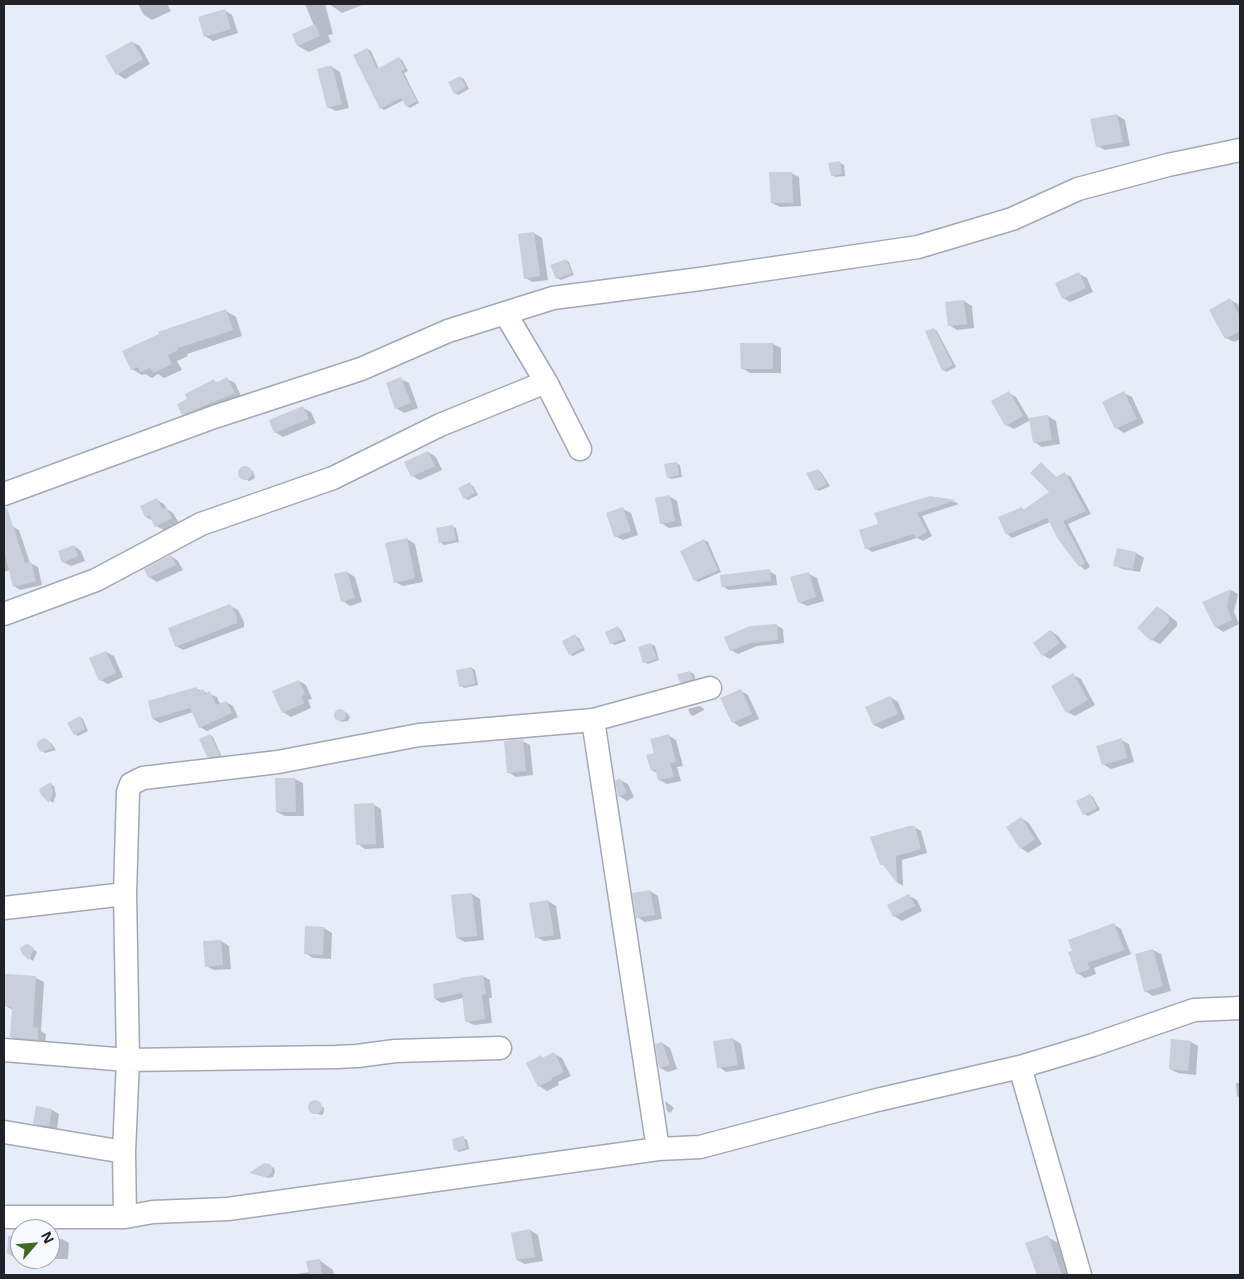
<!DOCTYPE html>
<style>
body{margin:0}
#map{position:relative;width:1244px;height:1279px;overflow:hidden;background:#e7ecf9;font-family:"Noto Sans",sans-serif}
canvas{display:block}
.frame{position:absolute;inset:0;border:5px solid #212227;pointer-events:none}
.north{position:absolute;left:10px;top:1219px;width:50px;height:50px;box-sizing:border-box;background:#f7f9ff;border:1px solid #a1a3a9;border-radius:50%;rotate:63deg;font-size:14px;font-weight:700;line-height:20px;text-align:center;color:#212227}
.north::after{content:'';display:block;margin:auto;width:18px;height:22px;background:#426923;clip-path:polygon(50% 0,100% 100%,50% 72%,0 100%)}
</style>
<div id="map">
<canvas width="1244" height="1279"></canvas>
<div class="frame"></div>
<div class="north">N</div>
</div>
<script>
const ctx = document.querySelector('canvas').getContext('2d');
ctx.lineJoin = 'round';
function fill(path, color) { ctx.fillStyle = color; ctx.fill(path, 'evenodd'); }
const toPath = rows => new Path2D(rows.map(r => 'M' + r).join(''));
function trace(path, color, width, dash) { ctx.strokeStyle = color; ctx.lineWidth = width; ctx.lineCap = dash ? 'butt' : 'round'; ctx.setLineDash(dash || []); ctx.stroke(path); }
const shadow = toPath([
 [138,4,167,4,171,11,152,20,144,15],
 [305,4,325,4,333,34,328,35,331,42,309,52,298,46,314,26],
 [329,4,361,4,362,5,342,13],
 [224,10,232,15,238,33,213,41,205,36],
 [132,42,140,46,150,64,125,79,117,74],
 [367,49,371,51,379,69,399,58,402,60,408,71,404,73,419,103,410,108,407,106,404,100,384,110,381,108],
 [332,67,340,72,349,108,336,111,328,107],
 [460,77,464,79,469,89,458,95,455,93],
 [1117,115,1125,120,1130,146,1105,150,1097,146],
 [840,163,844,165,845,176,835,177,832,175],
 [791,173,799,177,801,206,780,207,772,203],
 [534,233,542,238,548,280,533,282,525,278],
 [566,260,569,262,574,275,561,280,557,278],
 [1079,274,1087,278,1093,292,1070,302,1063,298],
 [1230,300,1238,304,1240,308,1240,339,1234,342,1226,338],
 [964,301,972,306,974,328,957,330,949,325],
 [226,311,236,317,242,336,187,354,188,356,177,361,182,370,164,378,158,374,152,378,145,374,142,375,132,369],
 [934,329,937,331,956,367,946,372,943,370],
 [773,344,781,348,781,373,750,373,742,368],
 [227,379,235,383,242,398,191,418,183,414,189,399,214,381,218,383],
 [401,379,409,383,418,408,404,413,396,408],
 [1009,393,1016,397,1029,419,1048,416,1056,421,1060,444,1042,447,1034,442,1031,420,1014,429,1006,425],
 [1124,393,1132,397,1144,423,1124,433,1116,428],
 [303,408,311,412,316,423,283,437,275,432],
 [428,452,436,457,442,470,420,480,412,476],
 [676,463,680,465,682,477,671,479,668,477],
 [1041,463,1057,478,1065,474,1071,477,1091,514,1068,524,1090,567,1085,570,1080,566,1050,522,1012,538,1007,534,1021,508,1025,510,1051,492],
 [243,468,253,471,255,477,254,479,249,481,242,478,240,472],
 [818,470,821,472,830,486,819,491,816,489],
 [470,484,473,486,478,495,468,500,465,498],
 [669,496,677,501,682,526,669,528,661,523],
 [930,497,955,502,959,504,922,516,932,536,923,541,917,538,872,552,866,548,880,524],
 [157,500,164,504,167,509,173,513,179,523,164,530,156,526,153,521,146,517],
 [623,509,631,513,638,535,623,540,615,536],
 [12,526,19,530,30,563,38,567,42,585,20,590,14,586,10,570,4,572,4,550,7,549,4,539,4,529],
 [452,526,456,528,459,542,444,545,440,542],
 [407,539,415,544,423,582,403,586,395,582],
 [704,540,708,542,721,572,698,582,695,580],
 [74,546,81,551,85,561,71,566,63,562],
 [1118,549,1136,553,1144,558,1140,572,1122,569,1114,565],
 [171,556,178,561,183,570,157,582,149,577],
 [769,571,776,575,777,585,729,590,722,586],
 [347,572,355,577,362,602,350,606,343,601],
 [809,574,817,578,824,601,807,606,799,602],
 [1231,590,1238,594,1234,612,1239,624,1223,632,1216,627],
 [230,606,238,610,244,622,244,627,183,650,176,646],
 [1158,607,1165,612,1177,622,1177,626,1160,644,1152,640,1139,627],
 [776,625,783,629,784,643,757,646,738,654,731,650],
 [618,628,621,630,626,641,615,645,611,643],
 [1051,631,1058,636,1067,647,1050,659,1043,655],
 [575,636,579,638,585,650,573,656,570,654],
 [651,644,655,646,659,660,648,664,644,662],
 [106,652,114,656,123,677,108,684,100,680],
 [472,668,475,670,478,685,464,688,461,686],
 [690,672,694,674,696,681,684,684,681,682],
 [1073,675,1081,679,1095,705,1075,716,1067,712],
 [299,681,306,685,312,699,308,700,311,708,291,717,283,712],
 [195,688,217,697,220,704,226,702,233,706,238,717,207,731,200,727,193,712,160,723,153,719],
 [741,691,748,695,759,719,740,727,733,722],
 [890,697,898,702,905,719,882,729,874,725,867,708],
 [699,706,703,708,704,710,693,716,690,714,688,709],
 [339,710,347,713,350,717,348,721,341,722,334,716],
 [80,717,83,719,88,731,78,736,75,734],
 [210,735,213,737,222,757,212,758,208,756],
 [668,735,676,740,683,766,677,767,681,781,667,784,659,780,658,774,652,770,655,754],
 [44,739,51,743,56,750,45,753,42,751],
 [1121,740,1129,744,1134,762,1111,769,1103,764],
 [522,741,530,745,533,775,516,777,508,772],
 [295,779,303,783,304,816,285,816,277,812],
 [620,780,628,784,634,797,627,801,619,796],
 [51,784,54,786,56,795,53,803,42,794],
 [1090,795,1093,797,1100,810,1088,816,1084,814],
 [374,805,381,809,384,848,365,849,358,844],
 [1021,818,1029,823,1042,844,1028,853,1021,848],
 [914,827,921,831,927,853,902,860,903,886,898,883,887,867,881,864],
 [650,891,658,896,662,919,645,922,637,917],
 [472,894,480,899,484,940,465,942,457,938],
 [909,896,917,900,922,911,902,921,894,916],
 [548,901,556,906,561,939,544,941,536,937,531,904],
 [1113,924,1121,929,1131,954,1094,968,1096,974,1085,978,1077,973,1074,952],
 [324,928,332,933,331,959,313,958,305,953],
 [221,941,229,946,231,969,214,970,206,966],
 [29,946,37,952,33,961,23,953],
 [1153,950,1161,954,1171,991,1153,996,1145,991],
 [483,976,490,980,492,998,489,998,492,1023,474,1025,466,1021,463,998,442,1003,435,999],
 [36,978,44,982,41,1031,46,1034,45,1043,19,1041,11,1037,13,1010,4,1005],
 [733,1039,741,1044,745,1069,726,1072,719,1067],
 [1191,1042,1198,1046,1196,1075,1178,1073,1170,1069],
 [662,1043,670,1048,677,1069,668,1072,660,1068],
 [554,1054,562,1058,571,1076,558,1082,559,1085,547,1091,539,1086,541,1057,544,1059],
 [1236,1083,1240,1083,1240,1098,1237,1096],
 [665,1101,674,1108,670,1113,667,1111],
 [313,1102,316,1102,324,1108,324,1112,322,1115,312,1113,310,1105],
 [52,1110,59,1114,57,1130,42,1127,34,1123],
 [463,1138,467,1140,469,1149,459,1152,456,1150],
 [270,1166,274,1168,275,1172,273,1177,269,1178,254,1174],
 [530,1230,538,1235,543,1261,525,1264,517,1260],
 [1048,1237,1060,1244,1071,1275,1038,1275,1027,1244],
 [20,1238,20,1258,16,1258,9,1254],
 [50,1239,62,1239,69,1243,68,1259,50,1259],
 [319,1260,333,1270,334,1275,298,1275,298,1274,309,1272],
 [225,1274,247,1274,250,1275,222,1275]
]);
const building = toPath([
 [225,9,231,29,204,37,198,17],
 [315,24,320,36,297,46,292,34],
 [132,41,143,59,116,75,105,56],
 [367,48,377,69,399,57,405,69,401,71,417,101,406,107,401,98,380,109,353,55],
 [327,66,332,66,342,104,327,108,317,69],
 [460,76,466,87,454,94,448,82],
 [1117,114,1123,142,1096,147,1090,119],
 [840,161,842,174,831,176,828,163],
 [769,172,792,172,793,203,771,203],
 [534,232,540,276,524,279,518,234],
 [566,259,572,273,556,279,550,265],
 [1079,272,1086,288,1062,299,1055,283],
 [1230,298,1240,316,1240,331,1225,339,1209,310],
 [964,300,967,324,948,326,945,302],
 [226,309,233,330,178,348,178,350,168,355,172,364,153,373,150,368,140,372,138,367,131,370,122,351,159,334,158,332],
 [934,328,953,365,942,371,925,331],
 [740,343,773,343,773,369,741,369],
 [227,377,235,393,182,415,177,404,187,399,185,394,214,379,216,383],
 [401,377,411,403,395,409,386,383],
 [1009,391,1023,416,1005,426,991,401],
 [1124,391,1137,419,1115,429,1102,402],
 [303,406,309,419,274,433,269,420],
 [1048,415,1052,440,1033,443,1029,418],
 [428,451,435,466,411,477,404,462],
 [677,462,679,475,667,478,664,464],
 [1041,462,1056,477,1065,472,1086,511,1063,521,1085,563,1079,567,1058,539,1047,518,1006,535,998,517,1022,507,1023,510,1049,492,1030,473],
 '238 473a7 7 0 1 1 14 0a7 7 0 1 1-14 0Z',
 [818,469,827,484,815,490,806,473],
 [470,482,475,493,464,499,458,488],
 [670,495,675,521,660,524,655,498],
 [930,496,956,500,917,513,927,532,916,538,914,534,865,549,859,530,878,524,874,513],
 [157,498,162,509,166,507,172,518,155,527,149,515,145,517,140,506],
 [623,507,631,531,614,537,606,513],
 [7,508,25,563,31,562,36,581,13,587,4,551,4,509],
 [453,525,456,540,439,543,436,528],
 [407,538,415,578,394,583,385,543],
 [704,539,718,570,694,581,680,551],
 [74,545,78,556,62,563,58,551],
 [1117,548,1136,552,1133,569,1113,566],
 [171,555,176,565,148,578,144,569],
 [770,569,771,581,721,587,720,575],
 [347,571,355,598,341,602,334,574],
 [809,572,816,597,798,603,790,577],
 [1231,589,1227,607,1232,620,1215,628,1202,602],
 [230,604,237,617,237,623,175,647,168,628],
 [1157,606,1169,617,1169,622,1151,641,1137,628],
 [777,624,778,640,750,643,730,651,724,637,750,626],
 [618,626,623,639,610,644,605,632],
 [1050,630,1060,643,1042,656,1033,643],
 [575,634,583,648,569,655,562,641],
 [651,643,657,659,643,663,638,647],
 [106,651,116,673,99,681,89,658],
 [472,667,475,684,459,687,456,670],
 [690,671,693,679,680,683,677,674],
 [1073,673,1088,700,1066,713,1051,686],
 [299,680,305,694,301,696,304,703,282,713,272,691],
 [196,687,199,691,203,689,205,694,210,691,216,705,226,701,232,713,199,728,190,708,152,719,148,701],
 [741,689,752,714,732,723,720,698],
 [890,696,898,714,873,725,865,707],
 '334 715a6 6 0 1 1 12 0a6 6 0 1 1-12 0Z',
 [80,716,85,729,74,735,67,723],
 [210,734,220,755,219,756,207,757,199,739],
 [669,734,676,762,670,763,674,777,658,780,655,769,651,771,646,755,654,753,650,739],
 [44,738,48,740,53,748,41,752,37,746,37,742],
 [1122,738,1127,758,1102,765,1096,746],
 [523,739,526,771,507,773,504,741],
 [275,778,295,778,296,812,276,812],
 [620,778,627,793,618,797,615,781],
 [51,782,53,792,49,803,41,795,39,789],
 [1090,794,1097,808,1083,815,1076,801],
 [374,803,376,844,356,845,354,804],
 [1021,817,1035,839,1020,849,1006,827],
 [909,826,915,826,921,849,896,856,897,883,883,865,880,865,870,837],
 [650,890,655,915,636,918,632,893],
 [472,893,477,936,456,938,451,895],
 [909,894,915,906,893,917,887,905],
 [548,900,554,935,535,938,529,903],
 [1114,923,1124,950,1087,963,1090,969,1076,974,1068,952,1072,951,1068,940],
 [305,926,324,927,323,955,304,954],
 [221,940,223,965,205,967,203,941],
 [26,944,30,945,34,949,29,960,22,954,20,948],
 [1153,949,1163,986,1144,992,1135,954],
 [5,974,36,976,33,1027,38,1028,38,1040,10,1037,12,1007,4,1006],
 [483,975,486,994,482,995,485,1019,465,1022,462,993,434,999,433,984,460,979,460,978],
 [733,1038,738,1065,717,1068,713,1041],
 [1171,1039,1191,1041,1188,1071,1169,1069],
 [662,1042,670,1065,659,1068,655,1044],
 [554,1052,564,1072,551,1078,552,1080,538,1087,526,1063,541,1055,542,1058],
 '308 1107a7 7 0 1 1 14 0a7 7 0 1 1-14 0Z',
 [36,1106,52,1109,49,1126,33,1124],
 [464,1136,466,1148,454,1151,452,1139],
 [264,1163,270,1164,272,1167,272,1172,269,1176,265,1177,249,1173],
 [530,1229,535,1257,516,1260,511,1233],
 [1048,1235,1062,1275,1037,1275,1025,1243],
 [8,1236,20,1236,20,1255,7,1254],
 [320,1259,322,1275,309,1275,306,1261]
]);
const minor = toPath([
 [505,313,546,382,580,449],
 [4,494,214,417,361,369,448,331,553,298,700,279,918,247,1012,219,1078,189,1168,165,1240,150],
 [4,614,96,580,201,524,333,478,440,425,546,382],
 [593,720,658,1149],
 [4,908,125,894],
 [4,1050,128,1060,336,1057,357,1056,395,1051,500,1048],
 [1020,1067,1080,1275],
 [4,1132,124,1152],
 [4,1217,125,1217,153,1212,228,1209,658,1149,700,1147,873,1101,1020,1067,1093,1045,1194,1010,1240,1008],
 [125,1217,124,1152,128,1060,125,894,128,792,131,784,143,778,278,762,419,735,593,720,710,688]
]);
fill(shadow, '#0003');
fill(building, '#cacfdb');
trace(minor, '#a4a8b5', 25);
trace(minor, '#fff', 22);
</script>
